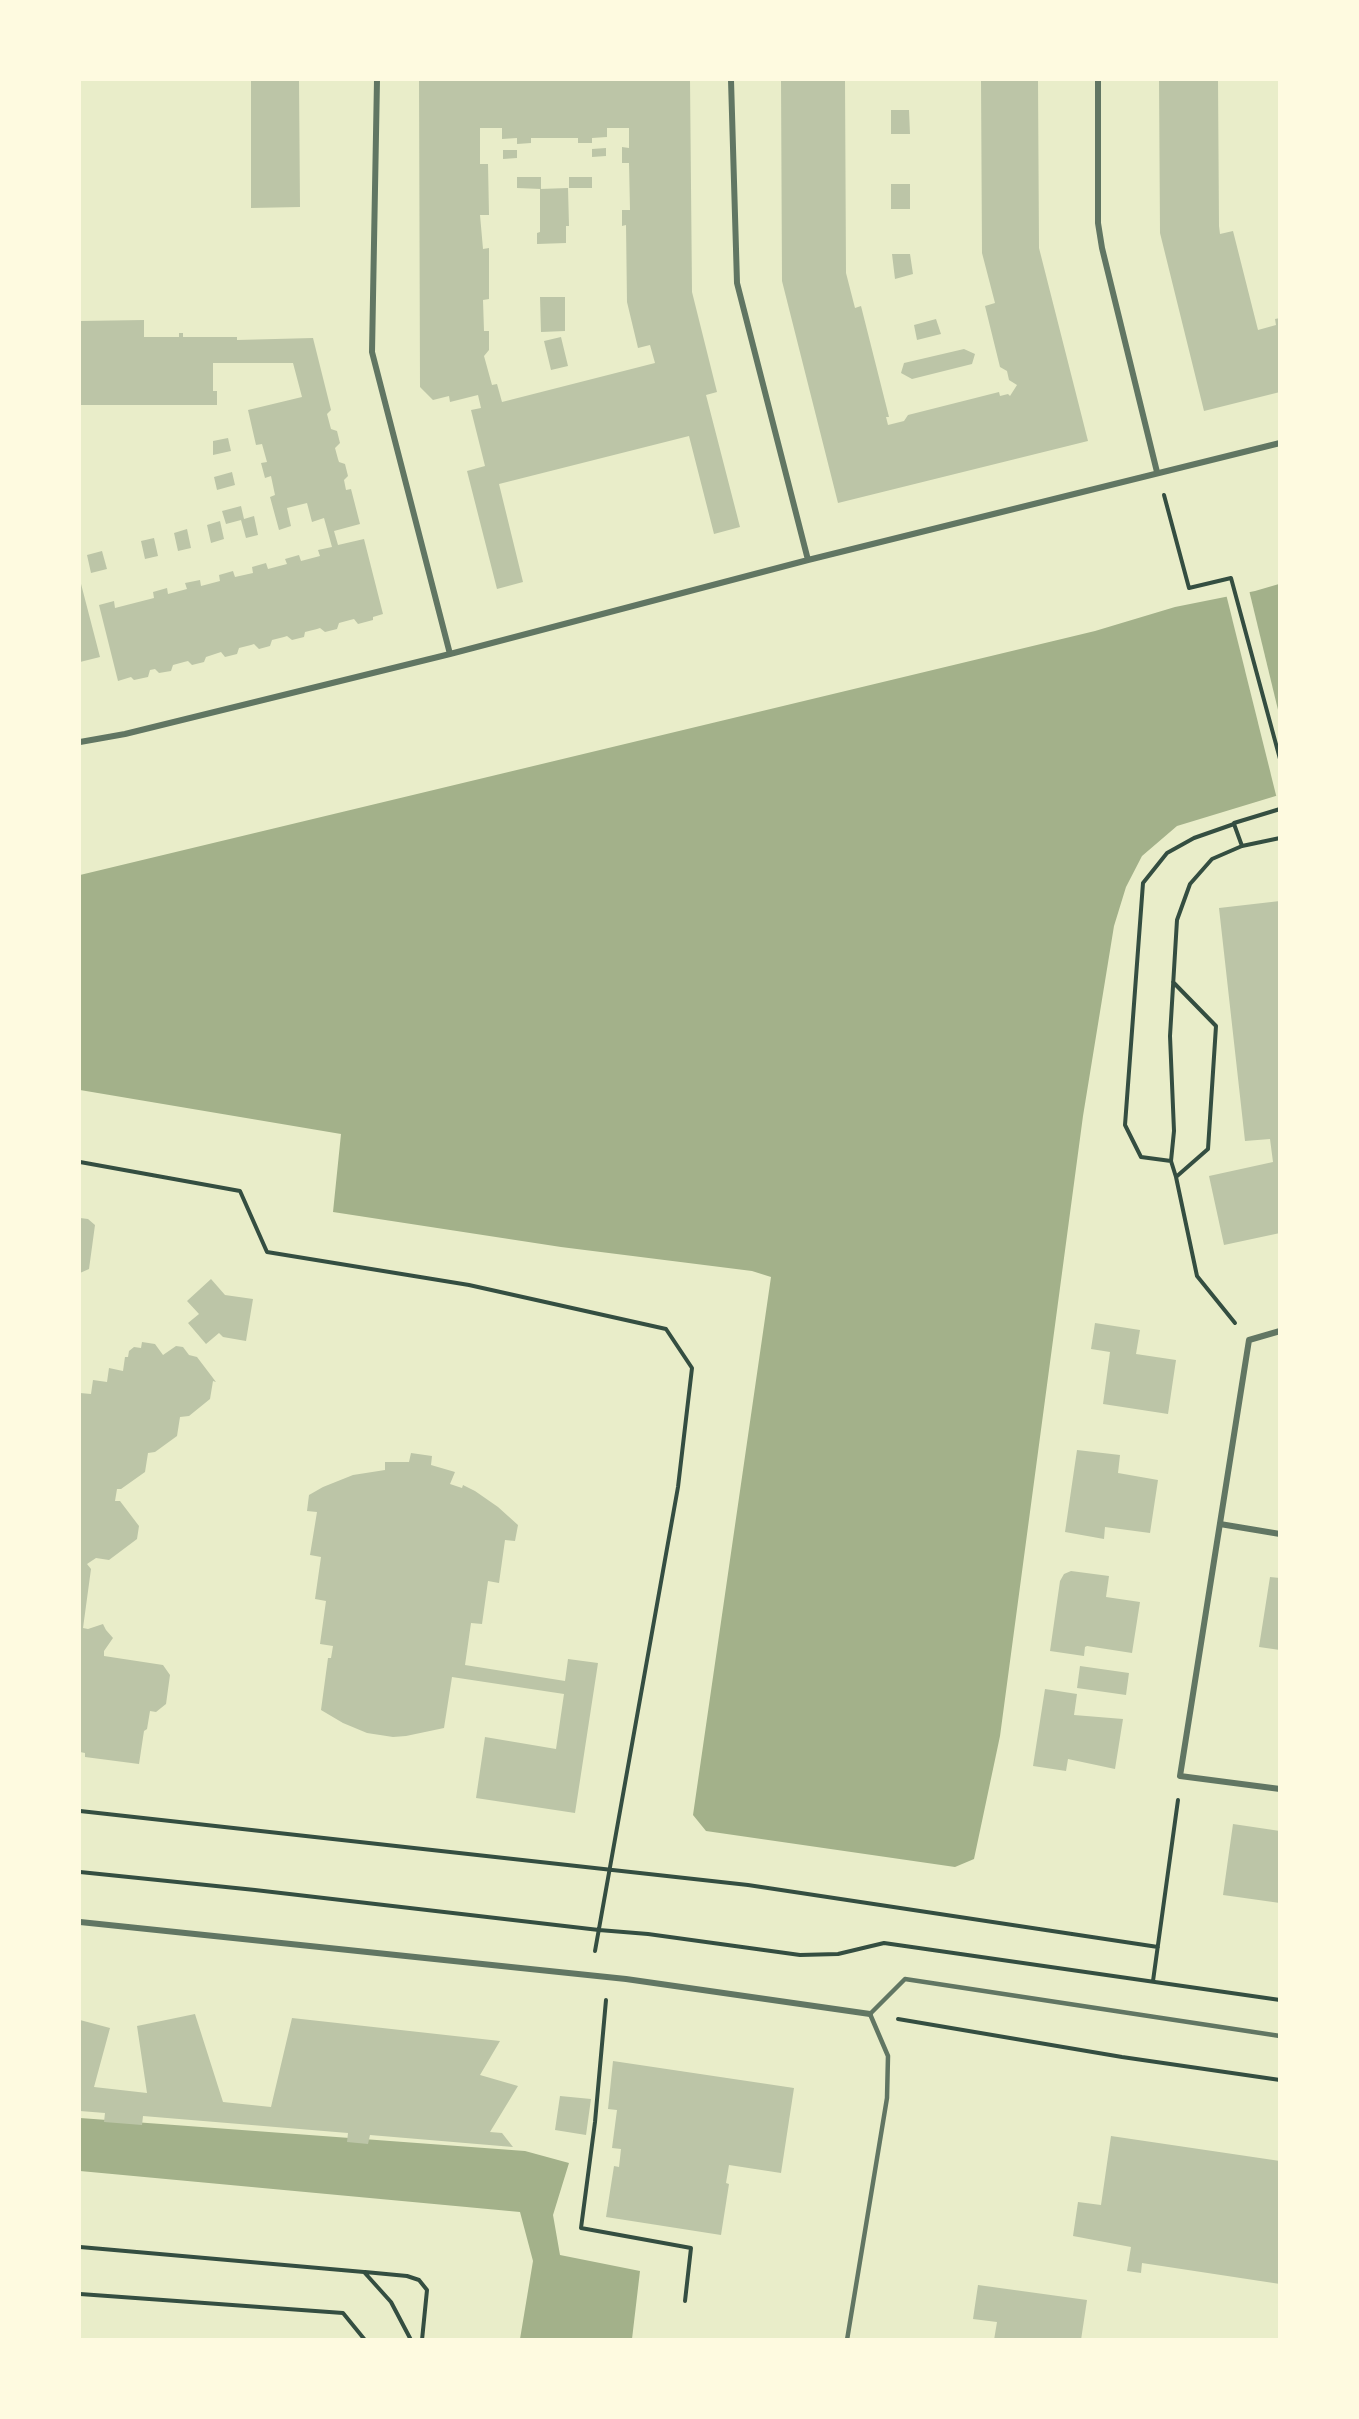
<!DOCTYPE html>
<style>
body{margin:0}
#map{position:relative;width:1359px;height:2419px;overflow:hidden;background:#e9edc9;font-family:"Varela Round",sans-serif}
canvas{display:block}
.frame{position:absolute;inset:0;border:81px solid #fefae0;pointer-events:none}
</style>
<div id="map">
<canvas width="1359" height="2419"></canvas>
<div class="frame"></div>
</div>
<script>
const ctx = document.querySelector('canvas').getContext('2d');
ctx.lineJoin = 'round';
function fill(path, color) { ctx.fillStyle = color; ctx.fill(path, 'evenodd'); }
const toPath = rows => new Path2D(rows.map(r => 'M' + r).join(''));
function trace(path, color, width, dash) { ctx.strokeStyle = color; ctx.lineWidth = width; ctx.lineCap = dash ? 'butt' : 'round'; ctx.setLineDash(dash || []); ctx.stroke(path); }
const water = toPath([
 [1279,584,1279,795,1177,826,1142,856,1126,887,1114,926,1083,1116,1000,1736,974,1859,955,1867,706,1831,693,1815,771,1277,752,1271,561,1247,333,1212,341,1134,80,1090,80,875,1095,631,1175,607,1255,591],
 [80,2118,525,2151,569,2163,553,2215,560,2255,640,2271,632,2339,520,2339,533,2261,520,2212,80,2171]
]);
const pier = toPath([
 [1249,590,1279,714,1280,798,1277,799,1226,594]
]);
const building = toPath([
 [251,80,299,80,300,207,251,208],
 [419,80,690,80,692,292,717,392,706,395,740,527,714,534,689,436,499,484,523,582,497,589,467,471,485,466,471,410,481,408,478,395,450,402,449,396,433,400,420,387],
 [480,128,502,128,502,139,517,138,517,144,531,143,531,138,578,138,578,143,592,143,592,138,607,137,607,128,629,128,629,148,622,147,622,163,629,163,630,210,622,210,622,226,626,225,627,302,638,348,650,345,655,363,502,402,497,384,492,385,484,356,489,350,489,331,484,331,483,300,489,299,489,248,483,249,480,215,489,215,488,164,480,164],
 [781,80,845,80,846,273,855,308,861,306,889,417,886,417,888,425,904,421,908,415,999,392,1000,396,1008,394,1010,396,1017,385,1009,380,1007,371,1000,367,985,306,995,303,982,253,981,80,1038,80,1039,248,1088,441,838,503,782,281],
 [1159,80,1218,80,1219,226,1220,234,1233,231,1258,330,1276,325,1275,319,1280,318,1280,392,1204,411,1160,233],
 [891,110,909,110,910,134,891,134],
 [606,148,606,156,592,157,592,149],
 [503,150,517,150,517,158,503,159],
 [517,177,541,177,541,189,517,188],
 [569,177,592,177,592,188,569,188],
 [891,184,910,184,910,209,891,209],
 [568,188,569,226,566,226,566,243,537,244,537,233,540,232,540,189],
 [892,254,910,254,913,274,895,279],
 [540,297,565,297,565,331,541,332],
 [936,319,941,334,917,340,914,325],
 [144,320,144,337,179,337,179,333,183,333,183,337,237,337,237,340,313,338,331,410,327,414,331,429,337,431,340,443,335,448,338,459,339,462,345,464,348,476,344,480,346,490,351,489,360,524,334,531,338,545,364,539,383,614,373,617,373,620,358,624,354,619,350,620,339,623,337,629,325,632,320,628,317,629,305,632,304,637,292,640,287,636,284,637,272,640,270,646,259,649,254,644,251,645,239,648,237,654,225,657,221,652,206,657,204,662,192,665,188,661,184,662,173,665,171,671,159,673,155,669,150,670,148,677,134,680,131,677,118,681,99,605,114,601,115,608,154,598,153,592,167,588,168,594,187,589,185,583,200,580,201,586,220,581,219,575,233,571,235,577,253,573,252,567,266,563,268,569,287,564,285,559,299,555,301,561,320,556,318,550,332,547,324,518,312,522,307,503,287,508,291,526,279,530,270,497,275,495,271,476,265,478,261,463,267,462,262,444,256,445,248,410,302,397,293,363,213,363,213,391,217,391,217,405,80,405,80,321],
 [561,337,568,366,551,370,544,341],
 [964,349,975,354,972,364,912,379,901,373,904,363],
 [228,438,231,451,213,455,213,441],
 [232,472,235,485,217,490,214,477],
 [241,506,244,519,254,516,258,535,246,538,241,520,226,524,222,511],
 [220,521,224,539,211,543,207,525],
 [187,529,191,548,178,551,174,533],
 [154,538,158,556,145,559,141,541],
 [102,551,107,569,91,573,87,555],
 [80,580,100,657,80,662],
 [1280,901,1280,1233,1224,1245,1209,1176,1273,1162,1270,1139,1245,1141,1219,908],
 [80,1218,88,1219,95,1225,89,1269,80,1273],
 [211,1279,225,1295,253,1299,246,1341,223,1337,219,1333,206,1344,188,1323,199,1314,187,1301],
 [1095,1323,1140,1330,1136,1354,1176,1360,1168,1414,1103,1404,1110,1352,1091,1349],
 [142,1342,155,1344,163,1355,176,1346,183,1347,189,1355,197,1357,216,1382,213,1381,210,1399,189,1416,180,1417,177,1436,155,1452,148,1453,145,1472,121,1489,117,1489,115,1501,120,1501,139,1526,137,1539,109,1560,96,1558,87,1564,91,1569,83,1628,88,1629,103,1624,106,1630,113,1638,104,1651,104,1656,163,1665,170,1675,166,1704,156,1712,150,1711,147,1729,144,1731,139,1764,85,1757,85,1753,80,1752,80,1393,91,1394,93,1380,107,1382,109,1368,123,1371,125,1357,128,1357,129,1351,134,1347,141,1348],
 [1077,1450,1120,1455,1118,1473,1158,1480,1150,1533,1105,1527,1104,1539,1065,1532],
 [411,1453,432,1456,431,1465,455,1472,450,1484,462,1488,463,1485,475,1491,498,1507,518,1525,515,1541,505,1540,499,1583,488,1581,482,1624,471,1623,465,1665,565,1681,568,1659,598,1663,575,1813,476,1798,485,1737,556,1749,564,1694,452,1677,444,1728,406,1736,393,1737,367,1733,343,1723,321,1710,328,1658,331,1658,333,1646,320,1644,326,1601,315,1599,321,1557,310,1555,317,1512,307,1511,309,1495,323,1487,353,1475,385,1470,385,1462,409,1462],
 [1071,1571,1109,1576,1106,1597,1140,1602,1132,1653,1087,1646,1085,1647,1084,1656,1050,1651,1060,1581,1064,1574],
 [1270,1577,1280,1578,1280,1650,1259,1647],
 [1080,1666,1129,1673,1126,1695,1077,1688],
 [1045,1689,1077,1694,1074,1715,1123,1719,1115,1769,1068,1759,1066,1771,1033,1766],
 [1233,1824,1280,1831,1280,1903,1223,1895],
 [195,2014,223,2102,271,2107,292,2018,500,2041,480,2075,518,2086,490,2132,502,2133,513,2147,370,2135,368,2144,347,2142,348,2133,143,2116,142,2125,104,2122,105,2113,80,2111,80,2020,110,2028,94,2087,147,2093,137,2026],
 [613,2061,794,2088,781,2173,729,2165,726,2183,729,2184,721,2235,606,2217,614,2166,619,2167,621,2149,612,2148,617,2110,608,2109],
 [560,2096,591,2099,586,2135,555,2130],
 [1111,2136,1280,2161,1280,2284,1142,2263,1141,2273,1127,2271,1131,2247,1073,2236,1078,2202,1101,2205],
 [978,2285,1087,2300,1081,2340,994,2340,997,2322,973,2319]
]);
const path = toPath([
 [1164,495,1189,588,1231,578,1280,759],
 [1234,823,1280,809],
 [1173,982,1216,1026,1208,1149,1176,1177],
 [1171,1161,1141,1157,1125,1125,1143,883,1167,853,1194,838,1234,824,1242,846],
 [80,1162,240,1191,267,1252,469,1285,666,1329,692,1368,678,1487,595,1951],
 [1235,1323,1197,1276,1176,1177,1171,1161,1174,1131,1170,1036,1177,920,1190,884,1212,859,1242,846,1280,838],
 [80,1811,748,1885,1158,1947],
 [80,1872,255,1890,599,1930,648,1934,800,1955,838,1954,884,1943,1280,2000],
 [1153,1981,1178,1800],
 [606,2000,595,2122,581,2228,691,2248,685,2301],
 [898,2019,1122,2057,1280,2080],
 [80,2247,364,2272,391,2302,411,2340],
 [365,2272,407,2276,419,2280,427,2290,422,2340],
 [80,2294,343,2313,365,2340]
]);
const service = toPath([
 [847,2340,887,2098,888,2056,870,2014,905,1979,1280,2036]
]);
const minor = toPath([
 [377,80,372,352,450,654],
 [731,80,737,283,808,560],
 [1098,80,1098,223,1102,248,1157,472],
 [80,742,125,734,450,654,808,560,1280,443],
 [1280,1331,1249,1340,1180,1776,1280,1789],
 [1220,1524,1280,1534],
 [80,1922,626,1979,870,2014]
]);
fill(water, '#a3b18a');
fill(pier, '#e9edc9');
fill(building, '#bcc5a7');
trace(path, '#344e41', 4);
trace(service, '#617663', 4.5);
trace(minor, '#617663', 6);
</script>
